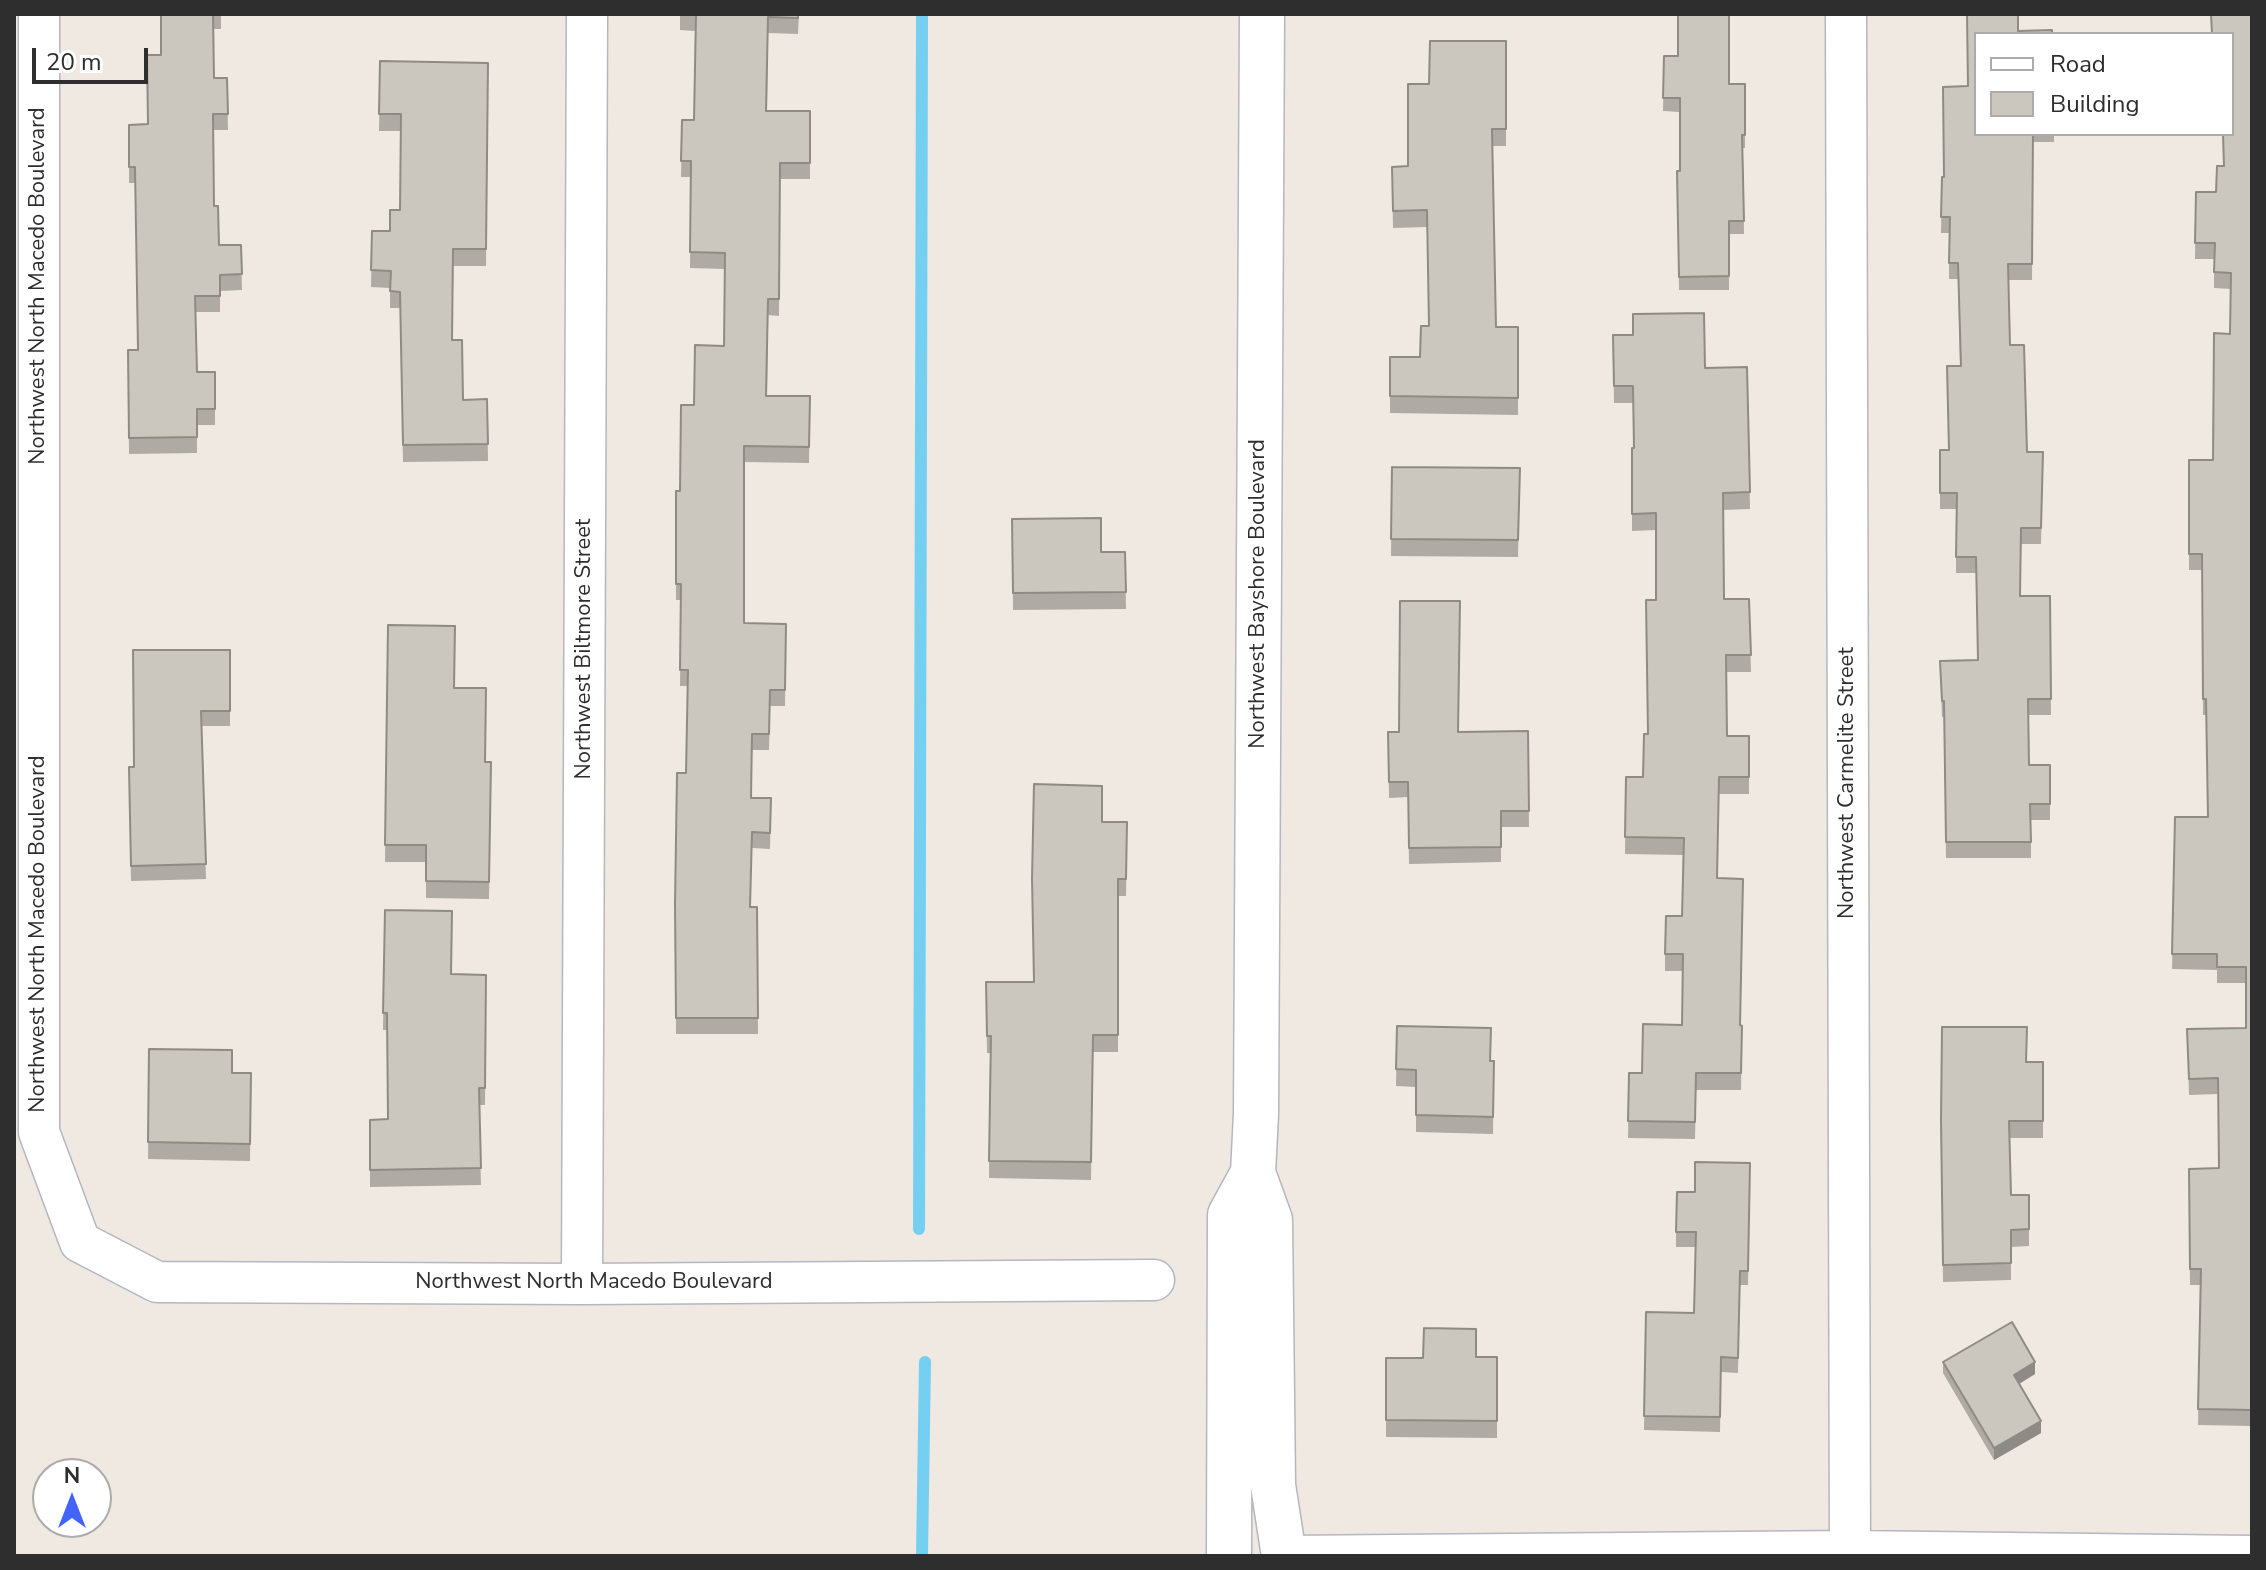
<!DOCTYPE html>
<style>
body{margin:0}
#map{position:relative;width:2266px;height:1570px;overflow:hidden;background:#efe9e1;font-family:"Nunito Sans",sans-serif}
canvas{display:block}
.frame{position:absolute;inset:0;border:16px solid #2e2e2e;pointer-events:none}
.legend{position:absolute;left:1974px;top:32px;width:260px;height:104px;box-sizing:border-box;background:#fff;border:2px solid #ababab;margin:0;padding:10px 14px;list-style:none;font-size:24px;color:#2e2e2e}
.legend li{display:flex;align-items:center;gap:16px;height:40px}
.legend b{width:40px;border:2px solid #ababab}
.north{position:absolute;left:32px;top:1458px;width:80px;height:80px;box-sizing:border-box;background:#fff;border:2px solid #ababab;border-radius:50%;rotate:0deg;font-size:22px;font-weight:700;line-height:32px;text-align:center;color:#2e2e2e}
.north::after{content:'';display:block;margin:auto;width:28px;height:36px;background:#4264fb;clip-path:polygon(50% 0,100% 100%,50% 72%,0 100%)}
.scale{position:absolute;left:32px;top:48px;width:116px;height:36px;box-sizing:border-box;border:4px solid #2e2e2e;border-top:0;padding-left:10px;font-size:24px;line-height:28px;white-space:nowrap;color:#2e2e2e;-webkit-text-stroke:6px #fff;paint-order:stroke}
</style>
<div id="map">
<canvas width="2266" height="1570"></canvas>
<div class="frame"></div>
<ul class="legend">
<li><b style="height:10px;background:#fff"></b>Road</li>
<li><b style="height:22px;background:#cbc7bf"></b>Building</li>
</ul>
<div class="north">N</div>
<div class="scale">20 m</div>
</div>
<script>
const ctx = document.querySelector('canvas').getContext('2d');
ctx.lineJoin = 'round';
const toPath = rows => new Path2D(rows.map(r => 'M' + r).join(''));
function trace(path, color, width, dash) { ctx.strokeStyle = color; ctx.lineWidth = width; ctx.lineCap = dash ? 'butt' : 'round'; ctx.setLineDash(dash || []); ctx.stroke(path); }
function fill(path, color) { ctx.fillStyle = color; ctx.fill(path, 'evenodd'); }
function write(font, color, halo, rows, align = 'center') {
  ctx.font = font + ' "Nunito Sans",sans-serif'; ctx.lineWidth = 7; ctx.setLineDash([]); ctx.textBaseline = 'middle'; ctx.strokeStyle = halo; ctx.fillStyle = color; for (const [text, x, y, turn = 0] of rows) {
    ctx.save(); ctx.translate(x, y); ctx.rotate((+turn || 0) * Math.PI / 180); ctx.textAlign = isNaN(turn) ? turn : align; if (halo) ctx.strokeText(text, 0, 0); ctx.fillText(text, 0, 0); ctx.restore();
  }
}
const stream = toPath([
 [919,1229,922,14],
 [922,1556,925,1362]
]);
const minor = toPath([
 [39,14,39,1132,80,1242,157,1282,582,1284,1154,1280],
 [1846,14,1850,1551],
 [582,1284,587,14],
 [1284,1556,1850,1551,2252,1556]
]);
const secondary = toPath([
 [1262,14,1256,1114,1253,1173,1270,1220,1273,1485,1284,1556],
 [1229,1556,1230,1215,1253,1173]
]);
const wall = toPath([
 [161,14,221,14,221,29,213,29,214,78,227,78,228,130,213,130,214,206,219,245,241,245,242,290,220,291,220,312,195,312,197,372,215,372,215,425,197,425,197,453,129,454,128,350,138,350,135,183,129,183,129,125,148,124,161,55],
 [680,14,799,14,798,34,768,33,767,111,810,111,810,179,780,179,779,316,768,315,767,396,810,396,809,463,744,462,744,623,786,624,785,706,770,706,769,750,752,750,751,798,771,798,770,849,752,848,750,907,757,907,758,1034,676,1034,675,904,686,773,688,686,680,686,681,600,676,600,676,491,680,491,694,405,724,346,725,269,690,268,691,177,681,177,682,120,694,120,695,31,680,30],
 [2252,14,2252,1426,2198,1425,2200,1285,2190,1285,2189,1169,2219,1168,2218,1094,2189,1095,2187,1029,2246,1028,2246,983,2217,983,2217,970,2172,969,2175,817,2208,817,2206,715,2203,715,2202,570,2189,570,2189,460,2213,460,2230,334,2231,289,2214,288,2214,259,2195,259,2196,192,2216,192,2232,134],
 [1506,41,1506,146,1492,146,1496,327,1518,327,1518,415,1390,413,1390,357,1420,357,1429,326,1427,227,1393,228,1392,167,1408,166],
 [1664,56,1729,84,1745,84,1745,148,1743,148,1744,234,1729,234,1729,290,1679,290,1677,171,1680,171,1680,112,1663,111],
 [380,61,488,63,486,266,453,266,452,340,463,400,487,399,488,461,403,462,400,308,390,308,390,288,371,287,372,231,390,231,400,210,401,131,379,131],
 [1968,86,1976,134,2054,134,2054,142,2033,142,2032,280,2008,280,2010,345,2027,452,2043,452,2041,544,2021,544,2020,596,2050,596,2051,715,2028,715,2029,765,2050,765,2050,820,2031,820,2031,858,1946,858,1944,717,1942,717,1940,661,1978,660,1976,573,1956,573,1956,509,1940,509,1940,450,1949,450,1960,366,1958,279,1949,279,1949,233,1941,233,1942,177,1944,177],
 [1613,335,1705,368,1747,367,1750,509,1723,510,1724,599,1749,599,1751,672,1726,672,1727,736,1749,736,1749,794,1719,794,1717,878,1740,1025,1742,1026,1741,1090,1696,1090,1695,1139,1628,1138,1629,1073,1642,1073,1682,1025,1683,971,1665,971,1665,954,1682,916,1683,855,1625,854,1626,777,1643,777,1648,734,1656,600,1656,530,1632,531,1632,448,1634,448,1633,403,1614,403],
 [1392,467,1520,468,1518,557,1391,556],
 [1012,519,1101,552,1125,552,1126,609,1013,610],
 [388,625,454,688,486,762,491,762,489,899,426,898,426,862,385,862],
 [230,650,230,726,201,726,206,879,131,881,129,767,134,767],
 [1528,731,1529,827,1501,827,1501,862,1409,864,1408,797,1389,798,1388,732],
 [1102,822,1127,822,1126,896,1118,896,1118,1052,1093,1052,1091,1180,989,1178,990,1053,987,1053,986,982,1034,982],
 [385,910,452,974,486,975,485,1105,479,1105,481,1185,370,1187,370,1120,388,1119,387,1030,383,1030],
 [1397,1026,1490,1061,1494,1061,1493,1134,1416,1132,1416,1087,1396,1086],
 [149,1049,232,1073,251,1073,250,1161,148,1159],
 [2027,1062,2043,1062,2043,1138,2010,1138,2011,1195,2029,1195,2029,1246,2011,1247,2011,1280,1943,1282,1941,1137],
 [1750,1163,1748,1285,1740,1285,1738,1373,1721,1372,1720,1432,1644,1430,1646,1312,1694,1313,1695,1247,1676,1247,1676,1232,1695,1192],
 [1497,1357,1497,1438,1386,1437,1386,1358],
 [1943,1362,2035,1374,2019,1384,2041,1433,1994,1460,1943,1373]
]);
const shadedWall = toPath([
 [2035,1362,2035,1374,2014,1387,2014,1375],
 [2041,1421,2041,1433,1994,1460,1994,1448]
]);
const building = toPath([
 [161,14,213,14,214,78,227,78,228,114,213,114,214,206,218,206,219,245,241,245,242,274,220,275,220,296,195,296,197,372,215,372,215,409,197,409,197,437,129,438,128,350,138,350,135,167,129,167,129,125,148,124,147,55,161,55,161,14],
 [680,14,798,14,798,18,768,17,766,111,810,111,810,163,780,163,779,299,768,299,766,396,810,396,809,447,744,446,744,623,786,624,785,690,770,690,769,734,752,734,751,798,771,798,770,833,752,832,750,907,757,907,758,1018,676,1018,675,904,677,773,686,773,688,670,680,670,681,584,676,584,676,491,680,491,681,405,694,405,695,345,724,346,725,253,690,252,691,161,681,161,682,120,694,120,696,15,680,14],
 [1678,14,1729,14,1729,84,1745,84,1745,135,1742,135,1744,221,1729,221,1729,276,1679,277,1677,171,1680,171,1680,98,1663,98,1664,56,1678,56,1678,14],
 [1967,14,2018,14,2018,31,2052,30,2052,34,1976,34,1976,134,2033,134,2032,264,2008,264,2010,345,2024,345,2027,452,2043,452,2041,528,2021,528,2020,596,2050,596,2051,699,2028,699,2029,765,2050,765,2050,804,2030,804,2031,842,1946,842,1944,701,1942,701,1940,661,1978,660,1976,557,1956,557,1957,493,1940,493,1940,450,1949,450,1947,366,1961,366,1958,263,1949,263,1950,217,1941,217,1942,177,1944,177,1943,87,1968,86,1967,14],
 [2211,14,2252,14,2252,1410,2198,1409,2201,1269,2190,1269,2189,1169,2219,1168,2218,1078,2189,1079,2187,1029,2246,1028,2246,967,2217,967,2217,954,2172,954,2175,817,2208,817,2206,699,2203,699,2202,554,2189,554,2189,460,2213,460,2214,333,2230,334,2231,273,2214,272,2215,243,2195,243,2196,192,2216,192,2217,166,2224,166,2223,134,2232,134,2232,34,2212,34,2211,14],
 [1430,41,1506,41,1506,129,1492,129,1496,327,1518,327,1518,398,1390,396,1390,357,1420,357,1421,326,1429,326,1427,210,1393,211,1392,167,1408,166,1408,84,1429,84,1430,41],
 [380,61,488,63,486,249,453,249,452,340,462,340,463,400,487,399,488,444,403,445,400,292,390,291,391,271,371,270,372,231,390,231,390,210,400,210,401,114,379,114,380,61],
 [1704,313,1705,368,1747,367,1750,492,1723,493,1724,599,1749,599,1751,655,1726,655,1727,736,1749,736,1749,777,1719,777,1717,878,1743,879,1740,1025,1742,1026,1741,1073,1696,1073,1695,1122,1628,1121,1629,1073,1642,1073,1643,1024,1682,1025,1683,954,1665,954,1666,916,1682,916,1684,838,1625,837,1626,777,1643,777,1644,734,1648,734,1646,600,1656,600,1656,513,1632,514,1632,448,1634,448,1633,386,1614,386,1613,335,1633,335,1633,314,1704,313],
 [1392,467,1520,468,1518,540,1391,539,1392,467],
 [1101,518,1101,552,1125,552,1126,592,1013,593,1012,519,1101,518],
 [1400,601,1460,601,1458,732,1528,731,1529,811,1501,811,1501,847,1409,848,1408,782,1389,782,1388,732,1399,732,1400,601],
 [388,625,455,626,454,688,486,688,485,762,491,762,489,882,426,881,426,845,385,845,388,625],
 [133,650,230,650,230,711,201,711,206,864,131,866,129,767,134,767,133,650],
 [1034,784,1102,786,1102,822,1127,822,1126,879,1118,879,1118,1035,1093,1035,1091,1162,989,1161,991,1036,987,1036,986,982,1034,982,1032,878,1034,784],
 [385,910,452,911,451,974,486,975,485,1088,479,1088,481,1168,370,1170,370,1120,388,1119,387,1013,383,1013,385,910],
 [1397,1026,1491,1028,1490,1061,1494,1061,1493,1117,1416,1115,1416,1070,1396,1069,1397,1026],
 [1942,1027,2027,1027,2026,1062,2043,1062,2043,1121,2009,1121,2011,1195,2029,1195,2029,1229,2011,1230,2011,1263,1943,1265,1941,1120,1942,1027],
 [149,1049,232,1050,232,1073,251,1073,250,1144,148,1142,149,1049],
 [1695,1162,1750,1163,1748,1271,1740,1271,1738,1358,1721,1357,1720,1417,1644,1416,1646,1312,1694,1313,1696,1232,1676,1232,1677,1192,1695,1192,1695,1162],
 [2012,1322,2035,1362,2014,1375,2041,1421,1994,1448,1943,1362,2012,1322],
 [1424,1328,1476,1329,1476,1357,1497,1357,1497,1421,1386,1420,1386,1358,1423,1358,1424,1328]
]);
const streetNames = [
 ["Northwest North Macedo Boulevard",39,286,-90],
 ["Northwest Bayshore Boulevard",1259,594,-90],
 ["Northwest Biltmore Street",585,649,-90],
 ["Northwest Carmelite Street",1848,783,-90],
 ["Northwest North Macedo Boulevard",39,934,-90],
 ["Northwest North Macedo Boulevard",594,1283]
];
trace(stream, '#75cff0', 12);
trace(minor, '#b4b7c1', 43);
trace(secondary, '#b4b7c1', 47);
trace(minor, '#fff', 40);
trace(secondary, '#fff', 44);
fill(wall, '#afaba4');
fill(shadedWall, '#8e8b86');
fill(building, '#cbc7bf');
trace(building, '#8e8b86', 2);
write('22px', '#2e2e2e', '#fff', streetNames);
</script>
